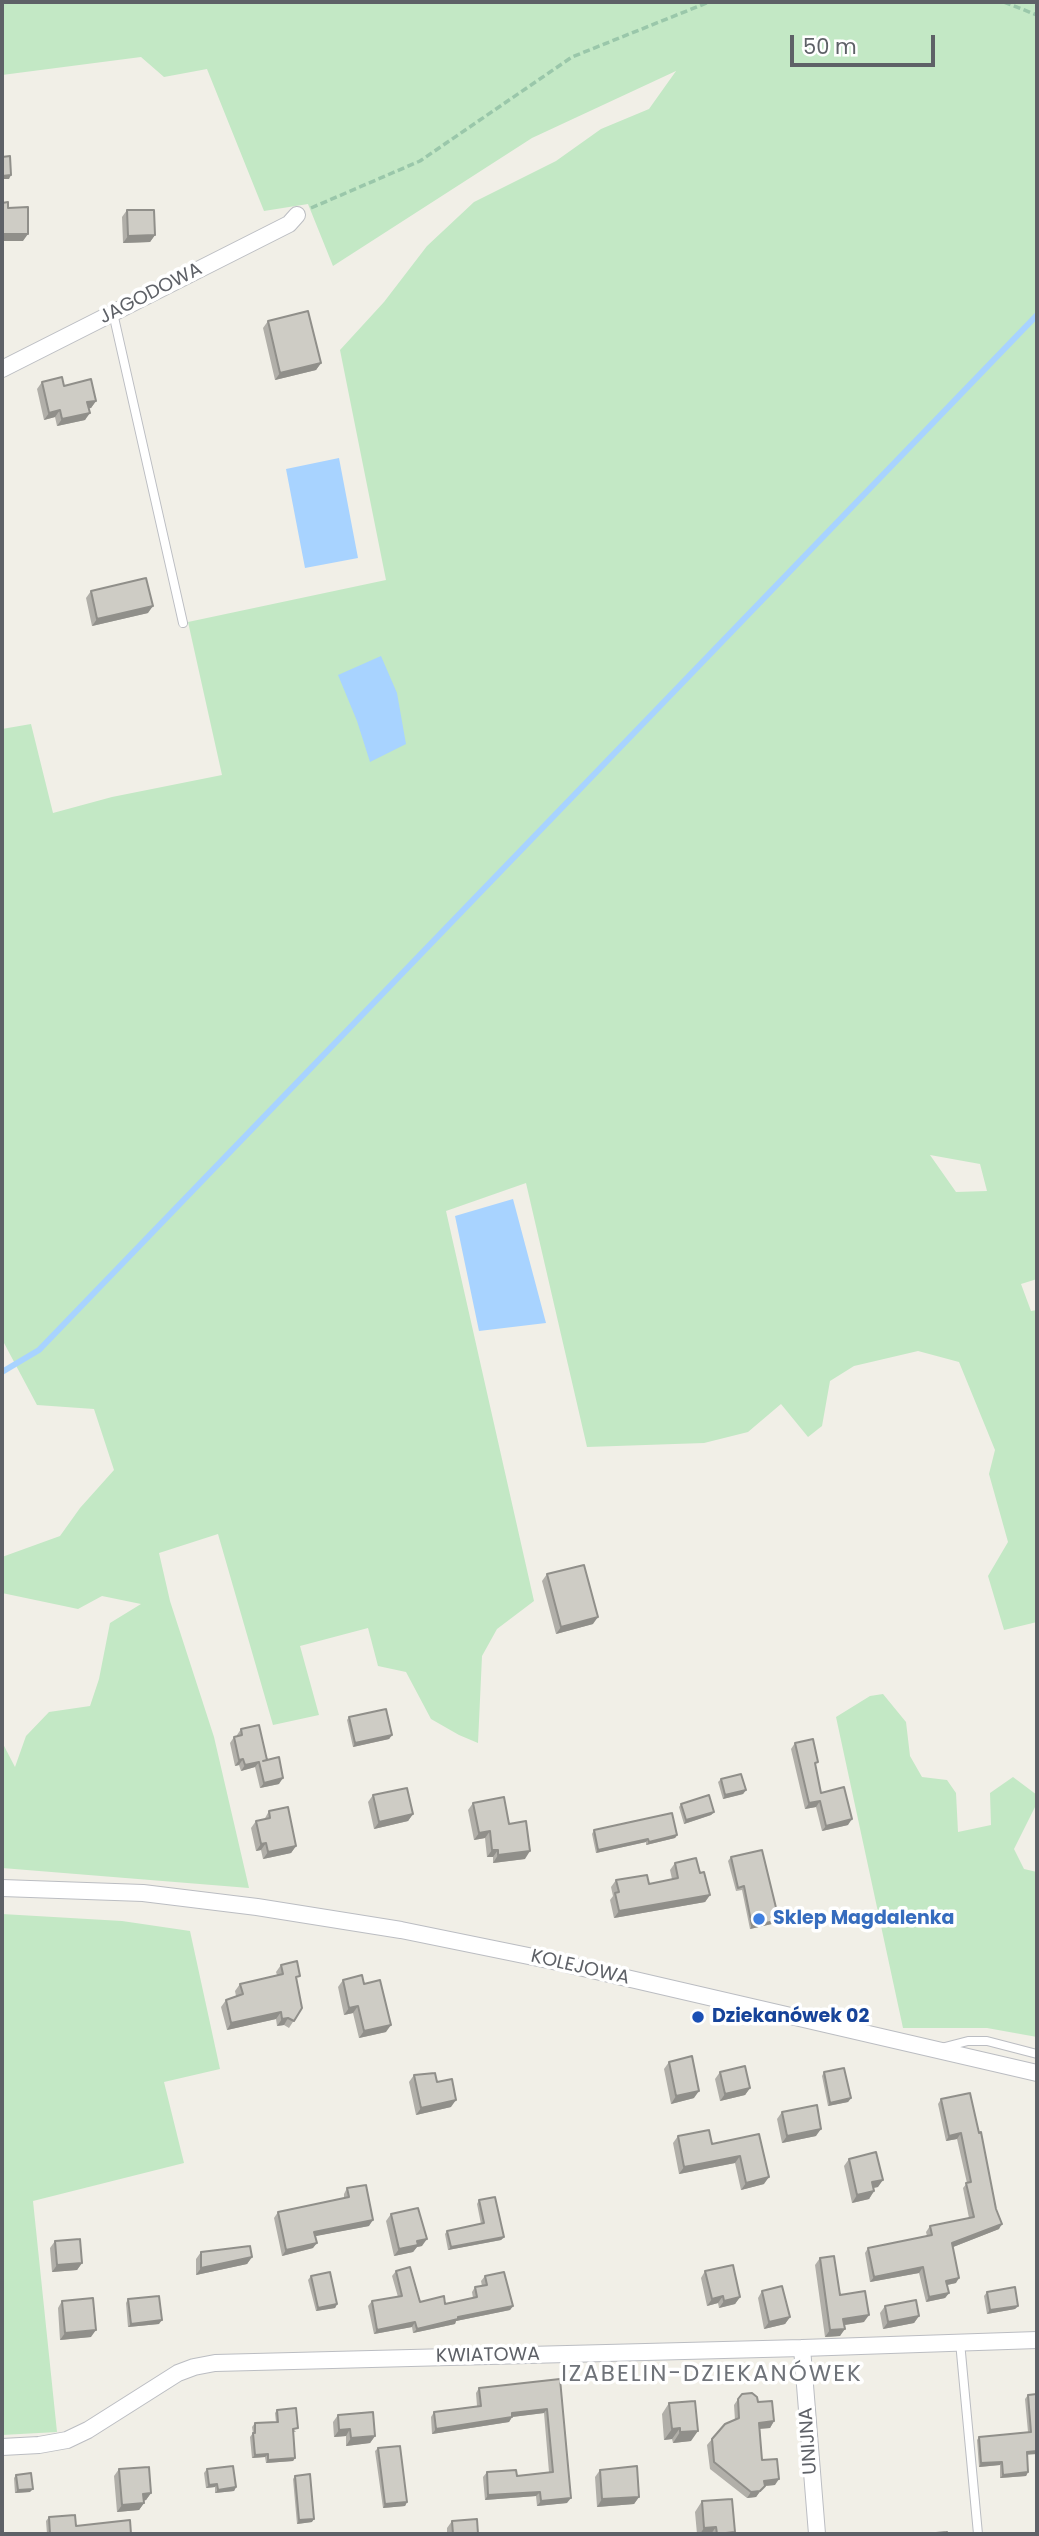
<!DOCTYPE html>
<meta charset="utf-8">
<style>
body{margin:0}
#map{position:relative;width:1039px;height:2536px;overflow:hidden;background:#f1efe7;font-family:Poppins,sans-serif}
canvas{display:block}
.frame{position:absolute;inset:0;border:4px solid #5e6167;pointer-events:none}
.scale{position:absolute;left:790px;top:35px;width:145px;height:32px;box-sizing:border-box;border:4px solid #5e6167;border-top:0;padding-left:9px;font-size:21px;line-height:24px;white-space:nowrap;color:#5e6167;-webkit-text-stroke:5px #fff;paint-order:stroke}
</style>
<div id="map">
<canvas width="1039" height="2536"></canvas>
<div class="frame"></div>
<div class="scale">50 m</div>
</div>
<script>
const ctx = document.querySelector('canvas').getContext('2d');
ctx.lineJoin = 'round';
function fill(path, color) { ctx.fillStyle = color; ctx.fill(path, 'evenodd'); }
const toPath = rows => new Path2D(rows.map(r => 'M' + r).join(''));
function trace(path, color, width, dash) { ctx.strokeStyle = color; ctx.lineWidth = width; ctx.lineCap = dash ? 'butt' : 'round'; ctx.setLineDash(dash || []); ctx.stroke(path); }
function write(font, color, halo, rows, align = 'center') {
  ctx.font = font + ' Poppins,sans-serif'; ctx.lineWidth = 7; ctx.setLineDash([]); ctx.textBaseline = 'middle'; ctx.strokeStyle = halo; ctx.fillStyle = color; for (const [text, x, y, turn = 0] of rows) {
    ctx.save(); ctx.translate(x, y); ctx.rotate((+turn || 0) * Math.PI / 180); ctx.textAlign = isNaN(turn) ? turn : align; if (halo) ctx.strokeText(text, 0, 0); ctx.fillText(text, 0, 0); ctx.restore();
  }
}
const green = toPath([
 [2,2,1037,2,1037,1279,1021,1284,1031,1311,1037,1310,1037,1622,1004,1630,988,1576,1008,1542,989,1474,995,1450,959,1362,918,1351,854,1366,830,1381,822,1426,808,1437,781,1404,748,1432,704,1443,587,1447,526,1183,446,1211,534,1601,497,1629,482,1656,478,1743,459,1735,431,1719,406,1672,378,1666,368,1628,300,1646,319,1715,273,1725,218,1534,159,1553,170,1601,214,1737,249,1888,2,1868,2,1742,15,1767,26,1736,49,1712,90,1706,99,1679,110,1623,141,1604,102,1596,78,1609,2,1593,2,1557,60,1536,80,1508,114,1470,94,1409,37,1405,4,1343,2,1335,2,729,31,724,53,813,112,797,222,775,188,622,386,580,340,350,384,302,427,246,474,202,556,161,601,129,649,109,676,71,532,138,333,266,308,204,264,211,207,69,164,77,141,57,2,75],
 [930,1155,980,1164,987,1191,956,1192],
 [883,1694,906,1722,910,1756,922,1777,947,1780,956,1793,958,1832,991,1825,990,1793,1013,1777,1037,1795,1037,1803,1014,1849,1024,1869,1037,1872,1037,2037,987,2028,903,2028,836,1717,870,1696],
 [2,1914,122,1921,190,1931,220,2069,164,2082,184,2163,33,2201,57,2432,2,2435]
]);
const water = toPath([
 [339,458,358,558,305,568,286,469],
 [381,656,397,693,406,744,370,762,357,721,338,675],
 [513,1199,546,1323,479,1331,455,1216]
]);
const stream = toPath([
 [2,1372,39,1350,1037,315]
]);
const path = toPath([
 [1004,2,1037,15],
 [311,208,420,161,572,57,709,2]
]);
const service = toPath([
 [113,313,183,623],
 [941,2048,968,2041,987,2041,1037,2054],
 [960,2342,978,2534]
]);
const minor = toPath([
 [2,369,289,224,297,215],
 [2,1888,143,1893,257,1907,401,1930,553,1961,1037,2073],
 [802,2348,817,2534],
 [2,2447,39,2445,67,2440,88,2430,178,2373,194,2367,215,2363,802,2348,1037,2340]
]);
const wall = toPath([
 [127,210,155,235,150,242,123,243,122,217],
 [268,321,321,363,316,370,275,380,263,328],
 [42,382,64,386,96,401,91,408,89,408,85,420,57,426,55,417,44,420,37,389],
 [91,591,148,613,92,626,86,598],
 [547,1574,593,1624,556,1634,542,1581],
 [349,1717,392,1735,389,1739,353,1747,347,1720],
 [241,1729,267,1760,279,1784,260,1788,255,1767,241,1771,239,1765,235,1766,230,1743,234,1737,237,1736,237,1735],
 [795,1743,815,1765,821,1793,848,1825,822,1831,816,1807,805,1809,791,1749],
 [721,1779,746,1790,743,1794,723,1799,718,1782],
 [373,1795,413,1814,408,1821,374,1829,368,1802],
 [473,1803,509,1824,525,1859,493,1863,493,1857,487,1857,485,1838,474,1840,468,1810],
 [681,1804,714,1812,711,1815,684,1824,679,1807],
 [269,1811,296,1846,291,1853,263,1859,261,1850,256,1851,251,1828,256,1821,264,1820],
 [594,1830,677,1835,675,1838,646,1845,646,1842,596,1853,592,1834],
 [731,1857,779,1920,776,1923,750,1929,742,1890,736,1891,728,1861],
 [675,1863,700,1873,710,1895,705,1902,614,1918,610,1900,613,1896,611,1887,616,1880,649,1884,672,1879,670,1870],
 [281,1965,297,1981,302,2008,289,2028,284,2025,277,2026,276,2019,227,2030,221,2007,226,2000,236,1996,235,1991,240,1984,277,1975,276,1972],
 [343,1980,364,1984,386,2032,359,2038,353,2013,344,2015,338,1987],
 [669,2062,694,2098,671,2104,664,2069],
 [720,2072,750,2088,745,2095,720,2101,715,2079],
 [824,2072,851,2098,848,2102,828,2106,822,2076],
 [414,2075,437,2082,451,2107,416,2115,409,2082],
 [970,2093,999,2229,953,2247,956,2283,947,2285,949,2293,945,2298,926,2302,919,2273,870,2282,865,2253,868,2248,927,2236,926,2232,930,2226,969,2218,963,2188,967,2183,957,2139,946,2141,938,2104,941,2099],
 [782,2112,816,2136,782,2143,777,2119],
 [759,2134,764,2184,741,2190,735,2163,679,2174,673,2143,678,2136,712,2144],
 [849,2159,878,2187,873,2188,874,2191,869,2199,852,2203,844,2166],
 [347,2188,369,2226,315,2236,313,2248,282,2256,274,2218,278,2212,344,2198,344,2194],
 [479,2200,504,2237,501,2240,448,2250,445,2234,447,2231,481,2224,477,2204],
 [391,2214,422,2246,417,2247,413,2252,394,2256,386,2221],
 [55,2241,82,2263,77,2270,52,2272,50,2248],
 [201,2252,252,2257,247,2264,196,2275,196,2259],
 [820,2258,840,2295,864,2322,844,2325,840,2336,825,2337,815,2265],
 [396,2271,420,2302,445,2304,473,2298,472,2292,475,2287,482,2286,481,2281,485,2276,513,2306,510,2310,456,2321,455,2324,413,2333,412,2327,374,2334,368,2306,372,2301,398,2297,392,2276],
 [705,2271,740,2297,735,2304,719,2308,718,2303,707,2306,701,2278],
 [311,2276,337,2304,335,2308,316,2311,308,2280],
 [762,2291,790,2317,785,2324,764,2329,758,2298],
 [987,2292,1018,2306,1015,2309,987,2314,984,2296],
 [128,2299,159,2324,128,2327,126,2303],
 [62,2301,91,2337,60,2340,58,2308],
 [885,2306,919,2316,914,2323,883,2329,880,2313],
 [560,2379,567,2503,537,2506,536,2496,485,2500,483,2477,487,2472,517,2476,549,2472,544,2413,512,2417,509,2422,432,2434,431,2417,434,2412,477,2406,476,2393,479,2388],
 [1037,2394,1027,2455,1028,2472,1026,2476,1000,2478,1000,2465,979,2467,977,2440,979,2437,1028,2432,1025,2399,1028,2395],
 [738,2399,758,2402,774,2421,770,2428,760,2429,762,2460,775,2485,764,2486,756,2497,747,2498,710,2469,707,2445,712,2439,735,2420,734,2405],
 [669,2403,691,2441,673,2443,672,2439,664,2440,662,2414],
 [277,2410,296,2432,293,2432,295,2458,293,2461,266,2463,265,2457,252,2458,250,2437,253,2433,252,2427,255,2423,276,2422,275,2413],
 [338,2415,375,2436,370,2443,346,2446,346,2436,334,2437,333,2422],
 [378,2448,407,2502,405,2506,383,2508,375,2451],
 [119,2469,151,2493,146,2500,144,2501,144,2503,139,2510,117,2512,114,2476],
 [207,2469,236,2487,234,2491,215,2493,215,2487,206,2488,204,2473],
 [600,2470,639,2497,634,2504,597,2507,595,2477],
 [16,2475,30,2492,15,2493,14,2478],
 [295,2476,312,2522,297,2524,293,2479],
 [702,2501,734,2534,697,2534,695,2512],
 [49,2517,76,2526,131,2534,47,2534,46,2521],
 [452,2521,478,2534,447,2534,447,2528]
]);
const shadedWall = toPath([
 [11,175,9,179,2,179,2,176],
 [3,234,28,234,23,241,2,241,2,236],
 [155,235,150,242,123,243,128,236],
 [321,363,316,370,275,380,280,373],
 [96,401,91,408,82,410,87,402],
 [60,410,55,417,44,420,49,413],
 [90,413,85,420,57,426,62,419],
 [153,606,148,613,92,626,97,619],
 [598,1617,593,1624,556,1634,561,1627],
 [392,1735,389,1739,353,1747,355,1743],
 [243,1759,239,1765,235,1766,239,1760],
 [259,1762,255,1767,241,1771,245,1765],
 [283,1778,279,1784,260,1788,264,1783],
 [746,1790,743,1794,723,1799,725,1795],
 [820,1801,816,1807,805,1809,809,1803],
 [714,1812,711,1815,684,1824,686,1820],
 [413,1814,408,1821,374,1829,379,1822],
 [852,1819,848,1825,822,1831,826,1826],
 [490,1831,485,1838,474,1840,479,1833],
 [677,1835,675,1838,646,1845,649,1842],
 [648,1839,646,1842,596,1853,598,1850],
 [266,1843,261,1850,256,1851,261,1844],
 [296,1846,291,1853,263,1859,268,1852],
 [492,1850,498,1850,493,1857,487,1857],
 [530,1851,525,1859,493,1863,498,1855],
 [710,1895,705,1902,614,1918,619,1911],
 [779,1920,776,1923,750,1929,752,1926],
 [358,2006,353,2013,344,2015,349,2008],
 [281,2012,276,2019,227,2030,231,2023],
 [288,2018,284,2025,277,2026,282,2019],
 [391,2025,386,2032,359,2038,364,2031],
 [750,2088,745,2095,720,2101,725,2094],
 [699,2091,694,2098,671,2104,676,2096],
 [851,2098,848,2102,828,2106,830,2103],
 [456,2100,451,2107,416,2115,421,2108],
 [821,2129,816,2136,782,2143,787,2136],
 [961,2133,957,2139,946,2141,949,2136],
 [740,2156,735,2163,679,2174,684,2167],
 [769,2177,764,2184,741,2190,746,2183],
 [883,2180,878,2187,867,2189,872,2182],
 [874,2191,869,2199,852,2203,857,2195],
 [373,2220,369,2226,311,2237,314,2232],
 [1002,2224,999,2229,948,2249,952,2243],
 [504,2237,501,2240,448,2250,451,2247],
 [427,2239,422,2246,417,2247,413,2252,394,2256,399,2249,417,2241],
 [317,2243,313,2248,282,2256,286,2250],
 [252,2257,247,2264,196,2275,201,2268],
 [82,2263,77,2270,52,2272,57,2265],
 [923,2267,919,2273,870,2282,874,2277],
 [959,2278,956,2283,942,2286,946,2281],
 [949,2293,945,2298,926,2302,929,2297],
 [723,2296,718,2303,707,2306,712,2299],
 [740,2297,735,2304,719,2308,724,2301],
 [337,2304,335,2308,316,2311,318,2308],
 [513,2306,510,2310,456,2321,455,2324,413,2333,417,2329,458,2317],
 [1018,2306,1015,2309,987,2314,990,2310],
 [869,2315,864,2322,838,2326,843,2319],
 [919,2316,914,2323,883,2329,888,2322],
 [790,2317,785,2324,764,2329,769,2322],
 [162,2320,159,2324,128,2327,131,2324],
 [415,2322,412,2327,374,2334,377,2330],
 [845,2329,840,2336,825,2337,830,2330],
 [96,2330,91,2337,60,2340,65,2333],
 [547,2409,544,2413,512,2417,509,2422,432,2434,436,2429,512,2413],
 [774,2421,770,2428,755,2429,759,2423],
 [680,2428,672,2439,664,2440,672,2429],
 [350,2429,346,2436,334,2437,339,2430],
 [698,2431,691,2441,673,2443,680,2432],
 [375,2436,370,2443,346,2446,351,2438],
 [1037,2451,1037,2454,1024,2455,1027,2452],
 [268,2454,265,2457,252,2458,255,2455],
 [295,2458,293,2461,266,2463,268,2460],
 [1002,2462,1000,2465,979,2467,981,2463],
 [1028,2472,1026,2476,1000,2478,1003,2475],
 [779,2479,775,2485,764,2486,756,2497,747,2498,751,2492,764,2481],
 [217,2484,215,2487,206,2488,209,2485],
 [236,2487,234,2491,215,2493,218,2490],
 [33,2489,30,2492,15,2493,18,2490],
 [540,2492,536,2496,485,2500,488,2495],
 [151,2493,146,2500,138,2501,143,2494],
 [639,2497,634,2504,597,2507,602,2499],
 [571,2498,567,2503,537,2506,541,2501],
 [407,2502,405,2506,383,2508,385,2504],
 [144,2503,139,2510,117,2512,122,2505],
 [314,2519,312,2522,297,2524,299,2520],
 [716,2527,711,2534,700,2534,704,2528]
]);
const building = toPath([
 [10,156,11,175,2,176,2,157,10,156],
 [8,202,8,208,28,207,28,234,3,234,2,203,8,202],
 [127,210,154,210,155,235,128,236,127,210],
 [308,311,321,363,280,373,268,321,308,311],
 [62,377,64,386,91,379,96,401,87,402,90,413,62,419,60,410,49,413,42,382,62,377],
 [146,578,153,606,97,619,91,591,146,578],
 [584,1565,598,1617,561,1627,547,1574,584,1565],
 [386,1709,392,1735,355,1743,349,1717,386,1709],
 [259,1725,267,1760,263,1761,279,1757,283,1778,264,1783,259,1762,245,1765,243,1759,239,1760,234,1737,242,1735,241,1729,259,1725],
 [813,1739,818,1762,815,1763,821,1793,844,1787,852,1819,826,1826,820,1801,809,1803,795,1743,813,1739],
 [741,1774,746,1790,725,1795,721,1779,741,1774],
 [407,1788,413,1814,379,1822,373,1795,407,1788],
 [709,1795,714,1812,686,1820,681,1804,709,1795],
 [504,1797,509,1824,526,1821,530,1851,498,1855,498,1850,492,1850,490,1831,479,1833,473,1803,504,1797],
 [288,1807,296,1846,268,1852,266,1843,261,1844,256,1821,270,1818,269,1811,288,1807],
 [672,1813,677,1835,649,1842,648,1839,598,1850,594,1830,672,1813],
 [762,1850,779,1920,752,1926,744,1886,738,1888,731,1857,762,1850],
 [696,1858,700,1873,704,1872,710,1895,619,1911,615,1893,619,1892,616,1880,647,1875,649,1884,678,1878,675,1863,696,1858],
 [297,1961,300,1976,296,1977,302,2008,294,2021,288,2018,282,2019,281,2012,231,2023,226,2000,243,1994,240,1984,283,1974,281,1965,297,1961],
 [362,1975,364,1984,380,1980,391,2025,364,2031,358,2006,349,2008,343,1980,362,1975],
 [692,2056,699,2091,676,2096,669,2062,692,2056],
 [745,2066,750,2088,725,2094,720,2072,745,2066],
 [844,2068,851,2098,830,2103,824,2072,844,2068],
 [435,2073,437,2082,452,2079,456,2100,421,2108,414,2075,435,2073],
 [970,2093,979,2133,981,2132,996,2209,1002,2224,952,2243,959,2278,946,2281,949,2293,929,2297,923,2267,874,2277,868,2248,932,2235,930,2226,974,2217,966,2183,971,2182,961,2133,949,2136,941,2099,970,2093],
 [817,2105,821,2129,787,2136,782,2112,817,2105],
 [709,2130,712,2144,759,2134,769,2177,746,2183,740,2156,684,2167,678,2136,709,2130],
 [876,2152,883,2180,872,2182,874,2191,857,2195,849,2159,876,2152],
 [366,2185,373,2220,314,2232,317,2243,286,2250,278,2212,349,2197,347,2188,366,2185],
 [495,2197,504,2237,451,2247,447,2231,484,2223,479,2200,495,2197],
 [418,2208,427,2239,417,2241,418,2245,399,2249,391,2214,418,2208],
 [80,2239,82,2263,57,2265,55,2241,80,2239],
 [250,2246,252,2257,201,2268,201,2252,250,2246],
 [834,2256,840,2295,865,2291,869,2315,843,2319,845,2329,830,2330,820,2258,834,2256],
 [733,2265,740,2297,724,2301,723,2296,712,2299,705,2271,733,2265],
 [410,2267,420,2302,444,2296,445,2304,477,2297,475,2287,487,2285,485,2276,504,2272,513,2306,458,2317,458,2319,417,2329,415,2322,377,2330,372,2301,402,2296,396,2271,410,2267],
 [330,2272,337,2304,318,2308,311,2276,330,2272],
 [782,2286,790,2317,769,2322,762,2291,782,2286],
 [1015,2287,1018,2306,990,2310,987,2292,1015,2287],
 [159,2296,162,2320,131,2324,128,2299,159,2296],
 [93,2298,96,2330,65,2333,62,2301,93,2298],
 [916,2300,919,2316,888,2322,885,2306,916,2300],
 [560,2379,571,2498,541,2501,540,2492,488,2495,487,2472,516,2470,517,2476,553,2472,547,2409,512,2413,512,2417,436,2429,434,2412,481,2406,479,2388,560,2379],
 [752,2393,757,2397,758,2402,772,2401,774,2421,759,2423,762,2460,777,2459,779,2479,764,2481,765,2486,760,2491,751,2492,714,2462,712,2439,725,2424,739,2418,738,2399,742,2394,752,2393],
 [1037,2394,1037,2451,1027,2452,1028,2472,1003,2475,1002,2462,981,2463,979,2437,1031,2432,1028,2395,1037,2394],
 [695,2401,698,2431,680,2432,680,2428,672,2429,669,2403,695,2401],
 [296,2408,298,2428,293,2429,295,2458,268,2460,268,2454,255,2455,253,2433,255,2433,255,2423,278,2422,277,2410,296,2408],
 [373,2412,375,2436,351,2438,350,2429,339,2430,338,2415,373,2412],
 [400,2446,407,2502,385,2504,378,2448,400,2446],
 [233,2466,236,2487,218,2490,217,2484,209,2485,207,2469,233,2466],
 [637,2466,639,2497,602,2499,600,2470,637,2466],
 [149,2467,151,2493,143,2494,144,2503,122,2505,119,2469,149,2467],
 [31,2473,33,2489,18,2490,16,2475,31,2473],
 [310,2474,314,2519,299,2520,295,2476,310,2474],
 [732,2499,735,2532,717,2534,716,2527,704,2528,702,2501,732,2499],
 [75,2515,76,2526,130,2520,131,2534,50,2534,49,2517,75,2515],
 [477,2519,478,2534,453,2534,452,2521,477,2519],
 [947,2532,948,2534,925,2534,947,2532]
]);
const markers = [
 [759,1919,7,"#3f7fe0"],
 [698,2017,7,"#1a4fb4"]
];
const streetNames = [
 ["JAGODOWA",151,294,-27],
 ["KOLEJOWA",580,1968,13],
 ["KWIATOWA",488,2356,-1],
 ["UNIJNA",809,2441,-94]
];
const shopNames = [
 ["Sklep Magdalenka",773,1919]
];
const transitNames = [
 ["Dziekanówek 02",712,2017]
];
const quarterNames = [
 ["IZABELIN-DZIEKANÓWEK",712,2375]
];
fill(green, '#c3e8c5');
fill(water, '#a8d3ff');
trace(stream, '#a8d3ff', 6);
trace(service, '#bbbdc2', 10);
trace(minor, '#bbbdc2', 18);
trace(path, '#9ac7aa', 3.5, [7, 3.5]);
trace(service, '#fff', 8);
trace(minor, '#fff', 16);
fill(wall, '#b1afa9');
fill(shadedWall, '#908f8a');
fill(building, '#ceccc5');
trace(building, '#908f8a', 2);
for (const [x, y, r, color] of markers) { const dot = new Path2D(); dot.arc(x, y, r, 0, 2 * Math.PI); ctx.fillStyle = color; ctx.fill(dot); trace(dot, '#fff', 2.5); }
write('19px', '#5e6167', '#fff', streetNames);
write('bold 19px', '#366cbe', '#fff', shopNames, 'left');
write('bold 19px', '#164399', '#fff', transitNames, 'left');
ctx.letterSpacing = '2px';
write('23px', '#6f7379', '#fff', quarterNames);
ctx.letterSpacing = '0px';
</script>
